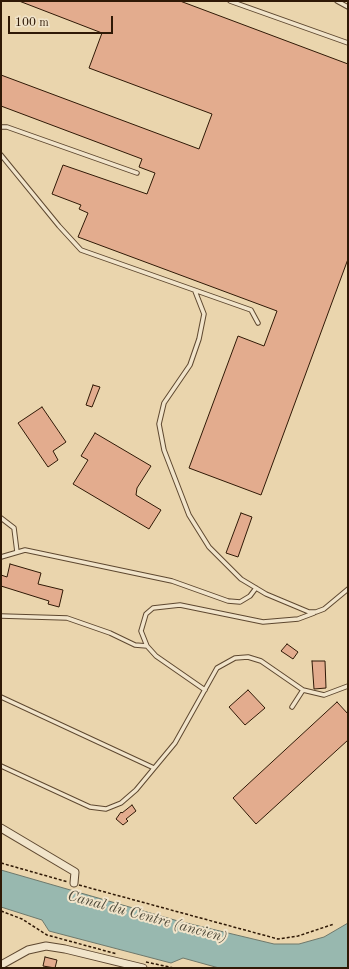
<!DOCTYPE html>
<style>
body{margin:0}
#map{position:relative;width:349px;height:969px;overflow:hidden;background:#ead5ad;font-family:"Old Standard TT",serif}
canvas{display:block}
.frame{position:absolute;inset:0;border:2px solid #2f1906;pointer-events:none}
.scale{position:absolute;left:8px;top:16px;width:105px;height:18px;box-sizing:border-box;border:2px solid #2f1906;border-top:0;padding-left:5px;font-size:12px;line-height:14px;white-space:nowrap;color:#2f1906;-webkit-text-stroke:3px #f1e4ca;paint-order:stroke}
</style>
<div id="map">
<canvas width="349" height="969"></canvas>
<div class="frame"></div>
<div class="scale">100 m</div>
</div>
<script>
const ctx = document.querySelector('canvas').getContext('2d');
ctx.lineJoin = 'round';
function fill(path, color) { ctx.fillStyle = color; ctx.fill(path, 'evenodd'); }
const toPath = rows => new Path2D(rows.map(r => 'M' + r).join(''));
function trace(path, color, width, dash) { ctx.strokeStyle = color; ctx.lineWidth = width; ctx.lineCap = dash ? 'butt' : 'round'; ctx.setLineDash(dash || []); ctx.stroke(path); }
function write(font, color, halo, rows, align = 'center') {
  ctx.font = font + ' "Old Standard TT",serif'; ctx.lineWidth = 4; ctx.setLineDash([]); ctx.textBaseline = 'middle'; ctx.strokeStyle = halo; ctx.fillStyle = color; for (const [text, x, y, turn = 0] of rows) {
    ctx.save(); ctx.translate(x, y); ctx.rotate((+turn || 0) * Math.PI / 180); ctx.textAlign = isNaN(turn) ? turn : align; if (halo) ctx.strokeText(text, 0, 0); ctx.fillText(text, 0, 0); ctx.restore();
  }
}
const water = toPath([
 [1,870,178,921,274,944,299,944,324,937,348,923,348,968,219,968,183,958,171,963,49,931,42,920,1,907,1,870]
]);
const building = toPath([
 [19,1,180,1,348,64,348,259,261,495,189,468,238,336,264,346,277,311,78,237,88,213,79,209,81,205,52,194,63,165,147,194,155,173,139,167,142,159,1,106,1,75,199,149,212,114,89,68,102,33,19,1],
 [93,385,100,387,92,407,86,405,93,385],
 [42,407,66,442,53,451,58,460,48,467,18,423,42,407],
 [95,433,151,466,137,488,136,495,161,510,149,529,73,484,88,460,81,456,95,433],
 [241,513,252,517,238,557,226,553,241,513],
 [10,564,41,573,38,584,63,590,59,607,48,604,49,601,1,586,1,575,7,577,10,564],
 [287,644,298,652,293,659,281,651,287,644],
 [312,661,325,661,326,688,314,689,312,661],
 [248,690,265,708,245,725,229,707,248,690],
 [337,702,348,714,348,740,256,824,233,798,337,702],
 [132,805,136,811,126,819,128,821,123,825,116,819,121,812,122,813,132,805],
 [45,957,57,960,55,968,43,966,45,957]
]);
const path = toPath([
 [1,863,68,882],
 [79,885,278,939,298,936,334,924],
 [1,911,22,919,47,935,117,954],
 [146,962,174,968]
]);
const service = toPath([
 [230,1,348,43],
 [337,1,348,7],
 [1,127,7,127,137,173],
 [1,155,59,226,81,250,251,310,258,323],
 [195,291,204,314,199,339,190,365,164,403,159,424,164,450,189,515,209,547,241,579,266,594,309,612,316,612,324,609,348,589],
 [1,518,14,528,17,552],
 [1,557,25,550,172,581,228,601,240,602,250,596,256,588],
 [1,616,67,618,110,633,135,645,147,646],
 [205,690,156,656,147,646,141,631,146,614,153,608,180,605,263,622,298,619,314,613],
 [1,697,154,768],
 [292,707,303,690],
 [1,766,90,807,106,809,121,803,136,790,175,743,217,668,235,658,248,657,261,661,303,690,324,695,348,686]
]);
const minor = toPath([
 [1,828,70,869,75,872,74,883],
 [1,965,28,950,46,946,65,949,143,968]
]);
const waterNames = [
 ["Canal du Centre (ancien)",147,917,15]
];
fill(water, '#98b8af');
trace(water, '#6e786b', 1);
fill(building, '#e3ac8e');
trace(building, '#2f1906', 1);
trace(service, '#5e4830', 5.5);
trace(minor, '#5e4830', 9);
trace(path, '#2f1906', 1.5, [3, 2]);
trace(service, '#f1e4ca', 3.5);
trace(minor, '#f1e4ca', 7);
write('italic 15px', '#4e4939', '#f1e4ca', waterNames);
</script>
